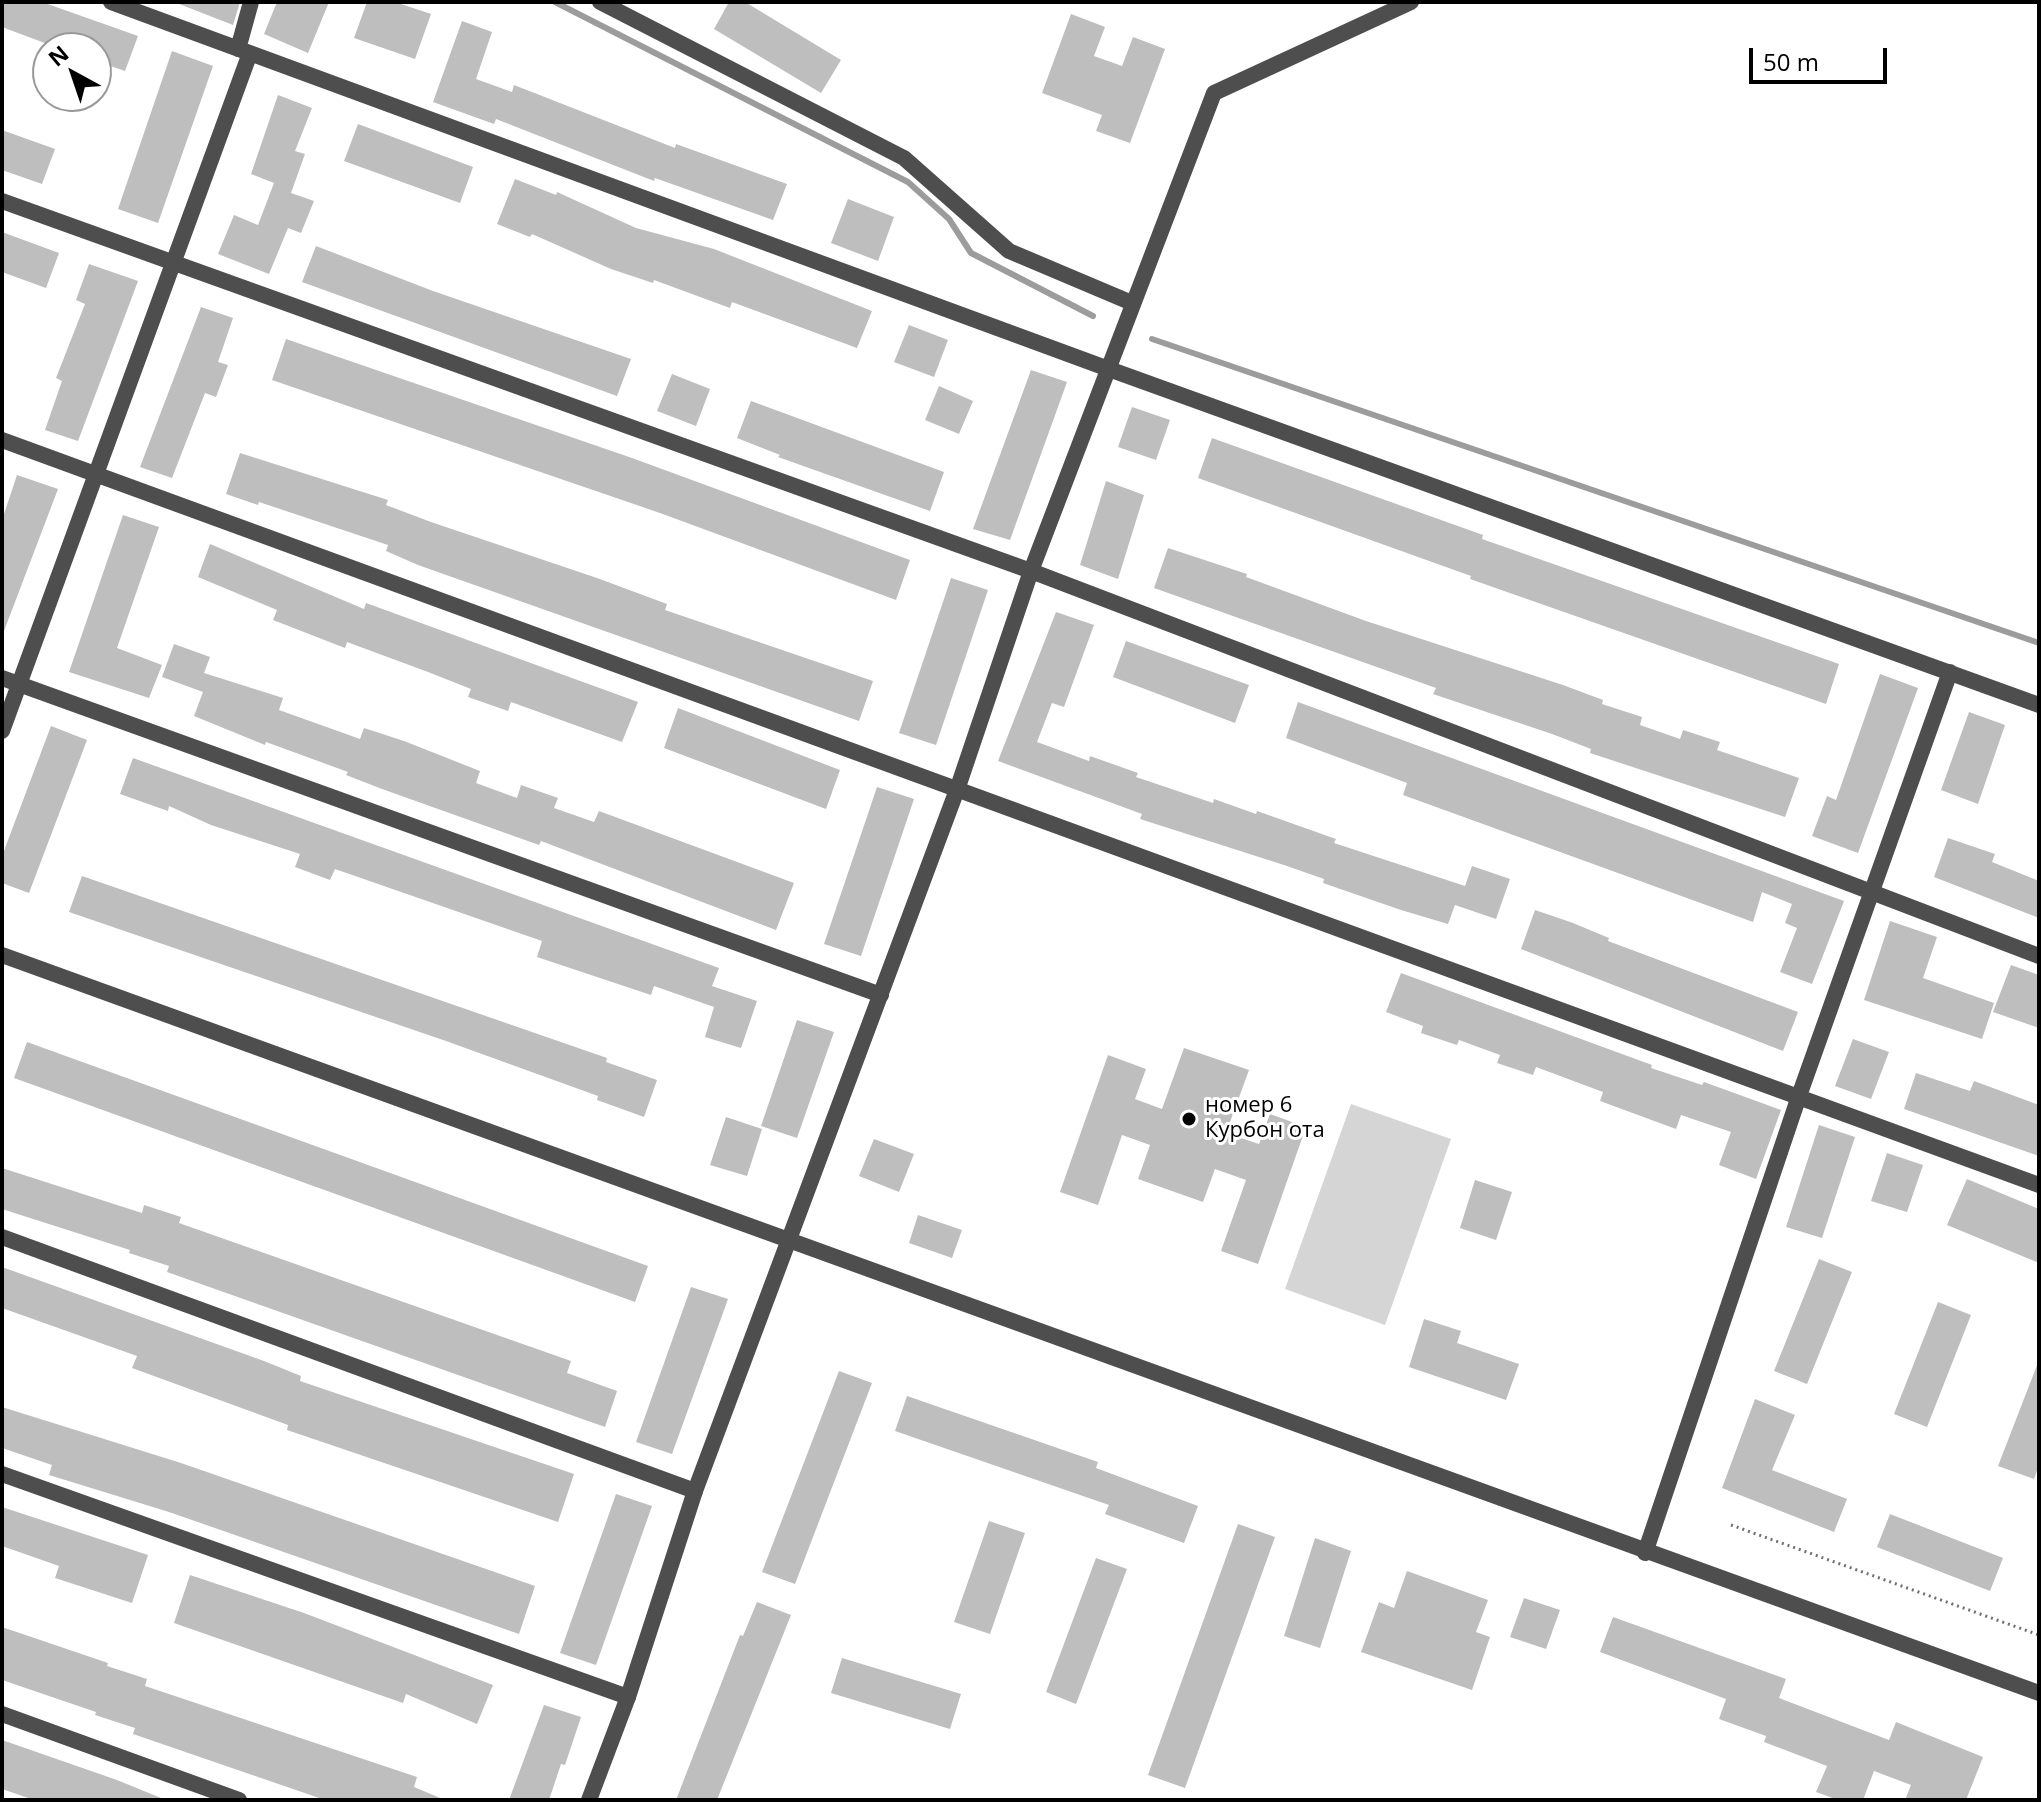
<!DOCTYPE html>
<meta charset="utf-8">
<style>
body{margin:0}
#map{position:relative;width:2041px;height:1802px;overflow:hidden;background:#fff;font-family:"Open Sans",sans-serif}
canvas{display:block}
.frame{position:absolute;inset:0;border:4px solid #000;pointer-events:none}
.north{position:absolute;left:32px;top:32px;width:80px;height:80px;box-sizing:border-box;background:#fff;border:2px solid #999;border-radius:50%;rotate:320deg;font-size:22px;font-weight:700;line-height:32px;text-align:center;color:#000}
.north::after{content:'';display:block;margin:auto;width:28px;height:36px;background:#000;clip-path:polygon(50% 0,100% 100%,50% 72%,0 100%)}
.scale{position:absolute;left:1749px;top:48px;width:138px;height:36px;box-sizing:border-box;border:4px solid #000;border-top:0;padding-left:10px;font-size:24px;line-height:28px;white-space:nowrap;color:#000;-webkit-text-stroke:6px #fff;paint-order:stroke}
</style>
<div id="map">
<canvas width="2041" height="1802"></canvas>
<div class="frame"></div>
<div class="north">N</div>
<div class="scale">50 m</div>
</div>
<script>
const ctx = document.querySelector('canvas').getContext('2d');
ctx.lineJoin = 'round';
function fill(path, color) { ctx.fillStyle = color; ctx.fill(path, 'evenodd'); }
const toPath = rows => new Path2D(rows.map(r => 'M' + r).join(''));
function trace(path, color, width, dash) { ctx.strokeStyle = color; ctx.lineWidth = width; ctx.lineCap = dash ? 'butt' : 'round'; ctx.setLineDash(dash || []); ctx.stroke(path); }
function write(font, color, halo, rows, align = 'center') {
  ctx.font = font + ' "Open Sans",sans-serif'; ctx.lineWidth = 6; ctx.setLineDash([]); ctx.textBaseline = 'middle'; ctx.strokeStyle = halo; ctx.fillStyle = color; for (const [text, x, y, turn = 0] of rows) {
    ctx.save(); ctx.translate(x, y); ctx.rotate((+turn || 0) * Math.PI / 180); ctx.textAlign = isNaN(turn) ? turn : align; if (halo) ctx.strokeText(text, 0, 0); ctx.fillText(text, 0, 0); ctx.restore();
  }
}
const green = toPath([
 [1351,1104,1451,1139,1385,1325,1285,1289]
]);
const stream = toPath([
 [555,2,908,182,949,219,971,253,1093,316],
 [1152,339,2039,643]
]);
const building = toPath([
 [2,2,42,2,138,36,125,71,96,61,96,48,58,48,2,27],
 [174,2,240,2,233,25],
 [277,2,329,2,308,53,264,34],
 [367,2,395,2,431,14,415,59,354,38],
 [729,2,745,2,841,60,821,93,714,29],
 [1071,14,1105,27,1094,56,1122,66,1133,37,1165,49,1130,143,1096,131,1102,115,1042,93],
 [462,21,492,32,476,79,512,92,514,85,675,148,676,144,787,184,773,220,655,178,654,181,496,119,494,124,433,102],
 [172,51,213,66,158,223,118,209],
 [278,95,312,108,295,151,305,154,291,193,314,201,301,233,288,228,269,274,218,254,234,215,258,225,274,183,251,174],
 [358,124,473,167,460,203,344,161],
 [2,130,55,149,42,184,2,170],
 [515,179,556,195,557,192,636,228,714,249,872,311,857,348,732,302,730,308,654,280,653,283,611,269,532,234,530,237,497,224],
 [848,199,894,217,878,261,831,243],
 [2,232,59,253,46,288,2,272],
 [316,246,433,291,631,359,617,396,302,282],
 [89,264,138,281,78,441,45,430,62,381,56,378,85,304,76,300],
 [201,307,233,318,218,362,228,365,216,397,205,393,172,478,140,467],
 [909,325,948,340,934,377,894,362],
 [286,339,632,458,910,560,896,600,660,513,272,380],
 [1031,370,1067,382,1010,540,973,529],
 [672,374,710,389,696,426,657,411],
 [939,386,973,401,959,434,925,420],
 [751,401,944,472,930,511,778,457,780,455,737,438],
 [1132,407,1170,420,1156,460,1118,447],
 [1212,438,1483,535,1482,539,1839,664,1826,704,1470,579,1471,576,1198,478],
 [240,453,388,500,386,505,431,522,597,578,667,604,665,610,873,681,859,721,418,565,386,551,388,545,259,502,258,505,226,494],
 [17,475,58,489,4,631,2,520],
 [1106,481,1144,495,1118,579,1080,565],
 [123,515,159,527,117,648,162,665,149,698,69,672],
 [210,544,364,609,366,603,638,702,622,742,511,702,508,711,468,697,471,689,428,672,347,642,345,648,273,620,277,610,198,577],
 [1168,548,1247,574,1246,577,1366,621,1563,685,1603,700,1602,704,1642,717,1640,725,1680,739,1683,730,1720,742,1717,750,1799,778,1785,817,1590,753,1591,749,1552,734,1433,694,1436,688,1154,588],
 [951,578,988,590,936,745,899,733],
 [1056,612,1094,625,1064,707,1052,703,1037,742,1089,761,1090,756,1138,773,1136,777,1213,803,1214,799,1256,814,1257,811,1336,839,1334,843,1465,886,1472,866,1510,879,1496,919,1455,905,1448,924,1401,910,1323,883,1324,879,1284,865,1140,819,1142,814,998,761],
 [1126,641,1249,685,1235,723,1113,677],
 [174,644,210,657,204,673,283,698,279,710,360,739,364,728,404,741,480,771,476,783,517,798,521,785,558,798,554,808,594,822,599,811,794,883,776,930,541,841,539,845,382,789,346,775,348,772,266,742,265,745,194,716,203,692,162,677],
 [1880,674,1918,688,1858,853,1812,836,1827,796,1836,800],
 [1298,702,1844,901,1812,984,1780,972,1797,928,1785,923,1792,904,1762,892,1753,922,1403,795,1407,783,1286,738],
 [678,708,840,770,826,809,664,748],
 [1969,712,2005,725,1978,804,1941,790],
 [51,726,87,740,29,893,2,883,2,856],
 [133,758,719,968,712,986,757,1001,741,1048,705,1037,714,1007,654,986,651,995,537,957,542,941,335,869,330,880,295,867,300,854,211,825,169,806,168,811,120,794],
 [877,787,914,799,861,956,824,944],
 [1948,838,1995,854,1992,862,2039,881,2039,918,1934,877],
 [82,876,607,1058,606,1062,657,1080,644,1117,597,1100,598,1096,446,1041,69,912],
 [1535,910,1573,923,1609,938,1608,941,1798,1012,1783,1051,1521,949],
 [1890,921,1937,937,1923,978,1994,1003,1982,1039,1864,1000],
 [2011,965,2039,975,2039,1028,1993,1012],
 [1401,973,1652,1065,1651,1068,1702,1085,1704,1082,1781,1110,1756,1179,1719,1165,1731,1132,1681,1115,1676,1129,1600,1101,1603,1092,1536,1067,1533,1075,1497,1063,1500,1055,1459,1040,1457,1045,1421,1033,1423,1026,1386,1012],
 [797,1020,834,1032,797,1138,761,1126],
 [1853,1039,1889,1052,1871,1099,1835,1086],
 [27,1042,648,1266,635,1302,14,1078],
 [1184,1048,1249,1070,1226,1133,1259,1144,1270,1114,1306,1127,1258,1264,1221,1251,1246,1180,1215,1169,1203,1202,1138,1179,1150,1145,1122,1135,1098,1205,1060,1192,1108,1055,1146,1069,1135,1099,1162,1109],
 [1916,1073,1970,1091,1974,1081,2039,1105,2039,1156,1904,1109],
 [726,1117,762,1129,747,1176,710,1165],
 [1819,1125,1855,1137,1822,1238,1786,1227],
 [874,1139,914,1154,899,1192,859,1176],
 [1887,1153,1923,1165,1907,1212,1871,1201],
 [2,1168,142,1213,144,1205,181,1217,179,1223,571,1361,567,1373,617,1391,605,1427,167,1272,169,1266,129,1253,130,1250,2,1209],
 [1967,1179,2039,1209,2039,1263,1947,1225],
 [1475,1180,1512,1192,1496,1240,1460,1228],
 [918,1215,962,1230,952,1258,909,1243],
 [1819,1259,1852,1272,1807,1384,1774,1371],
 [2,1267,264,1361,301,1376,300,1381,574,1474,558,1522,287,1430,288,1425,132,1368,137,1356,2,1308],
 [691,1287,728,1299,672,1454,636,1442],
 [1938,1302,1971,1315,1927,1427,1894,1414],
 [1424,1319,1461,1331,1457,1343,1519,1364,1506,1400,1409,1367],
 [2039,1360,2039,1465,2034,1479,1998,1466],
 [839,1371,872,1383,795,1584,762,1572],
 [907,1396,1098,1462,1096,1468,1198,1506,1184,1543,1105,1514,1109,1505,895,1431],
 [1755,1399,1795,1415,1772,1470,1847,1499,1834,1532,1722,1488],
 [2,1407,181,1463,535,1586,519,1634,169,1512,49,1475,52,1465,2,1448],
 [616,1494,652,1506,596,1665,560,1653],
 [2,1507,148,1555,132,1603,55,1578,59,1566,2,1546],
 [1890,1514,2003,1558,1990,1591,1877,1547],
 [989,1521,1025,1533,990,1634,954,1622],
 [1238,1524,1275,1537,1185,1788,1148,1775],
 [1315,1538,1351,1551,1320,1648,1284,1636],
 [1096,1558,1127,1569,1076,1704,1046,1692],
 [1407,1571,1488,1600,1476,1632,1490,1637,1472,1690,1361,1652,1379,1602,1394,1608],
 [190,1575,304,1613,493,1685,477,1724,406,1694,403,1703,174,1623],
 [1524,1598,1560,1610,1546,1649,1510,1637],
 [757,1602,791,1615,717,1800,676,1800,740,1635,743,1636],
 [1613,1617,1786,1679,1779,1698,1889,1740,1896,1722,1983,1757,1966,1800,1905,1800,1911,1785,1874,1771,1863,1800,1838,1800,1816,1792,1827,1766,1764,1742,1766,1736,1719,1719,1726,1699,1600,1652],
 [2,1627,108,1663,107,1666,147,1679,145,1686,417,1777,414,1787,445,1800,325,1800,133,1734,135,1728,95,1715,96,1712,2,1680],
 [842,1658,961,1694,950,1729,831,1693],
 [544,1705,581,1717,565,1765,561,1764,549,1800,509,1800],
 [2,1740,117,1780,166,1800,34,1800,2,1789]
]);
const path = toPath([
 [1731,1525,2039,1635]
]);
const minor = toPath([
 [111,2,1106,368,2039,705],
 [600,2,904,158,1009,251,1132,303],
 [238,49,251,2],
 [2,201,1031,571,2039,956],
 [2,440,2039,1185],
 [2,678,881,995],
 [2,731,250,53],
 [2,1237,695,1491],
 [2,1474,628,1697],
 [1645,1553,1799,1096,1950,672],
 [2,1714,239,1800]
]);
const tertiary = toPath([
 [2,955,2039,1693],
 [589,1800,628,1697,695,1491,958,787,1031,571,1214,93,1411,2]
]);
const markers = [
 [1189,1119,8,"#000"]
];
const poiNames = [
 ["номер 6",1205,1106],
 ["Курбон ота",1205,1131]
];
fill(green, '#d5d5d5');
trace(stream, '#9c9c9c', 6);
fill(building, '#bebebe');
trace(path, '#707070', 3, [2, 4]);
trace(minor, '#4e4e4e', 16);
trace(tertiary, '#4e4e4e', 16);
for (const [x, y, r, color] of markers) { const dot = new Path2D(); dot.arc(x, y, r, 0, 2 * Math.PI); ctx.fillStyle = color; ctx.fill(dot); trace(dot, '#fff', 3); }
write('22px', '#000', '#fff', poiNames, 'left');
</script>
